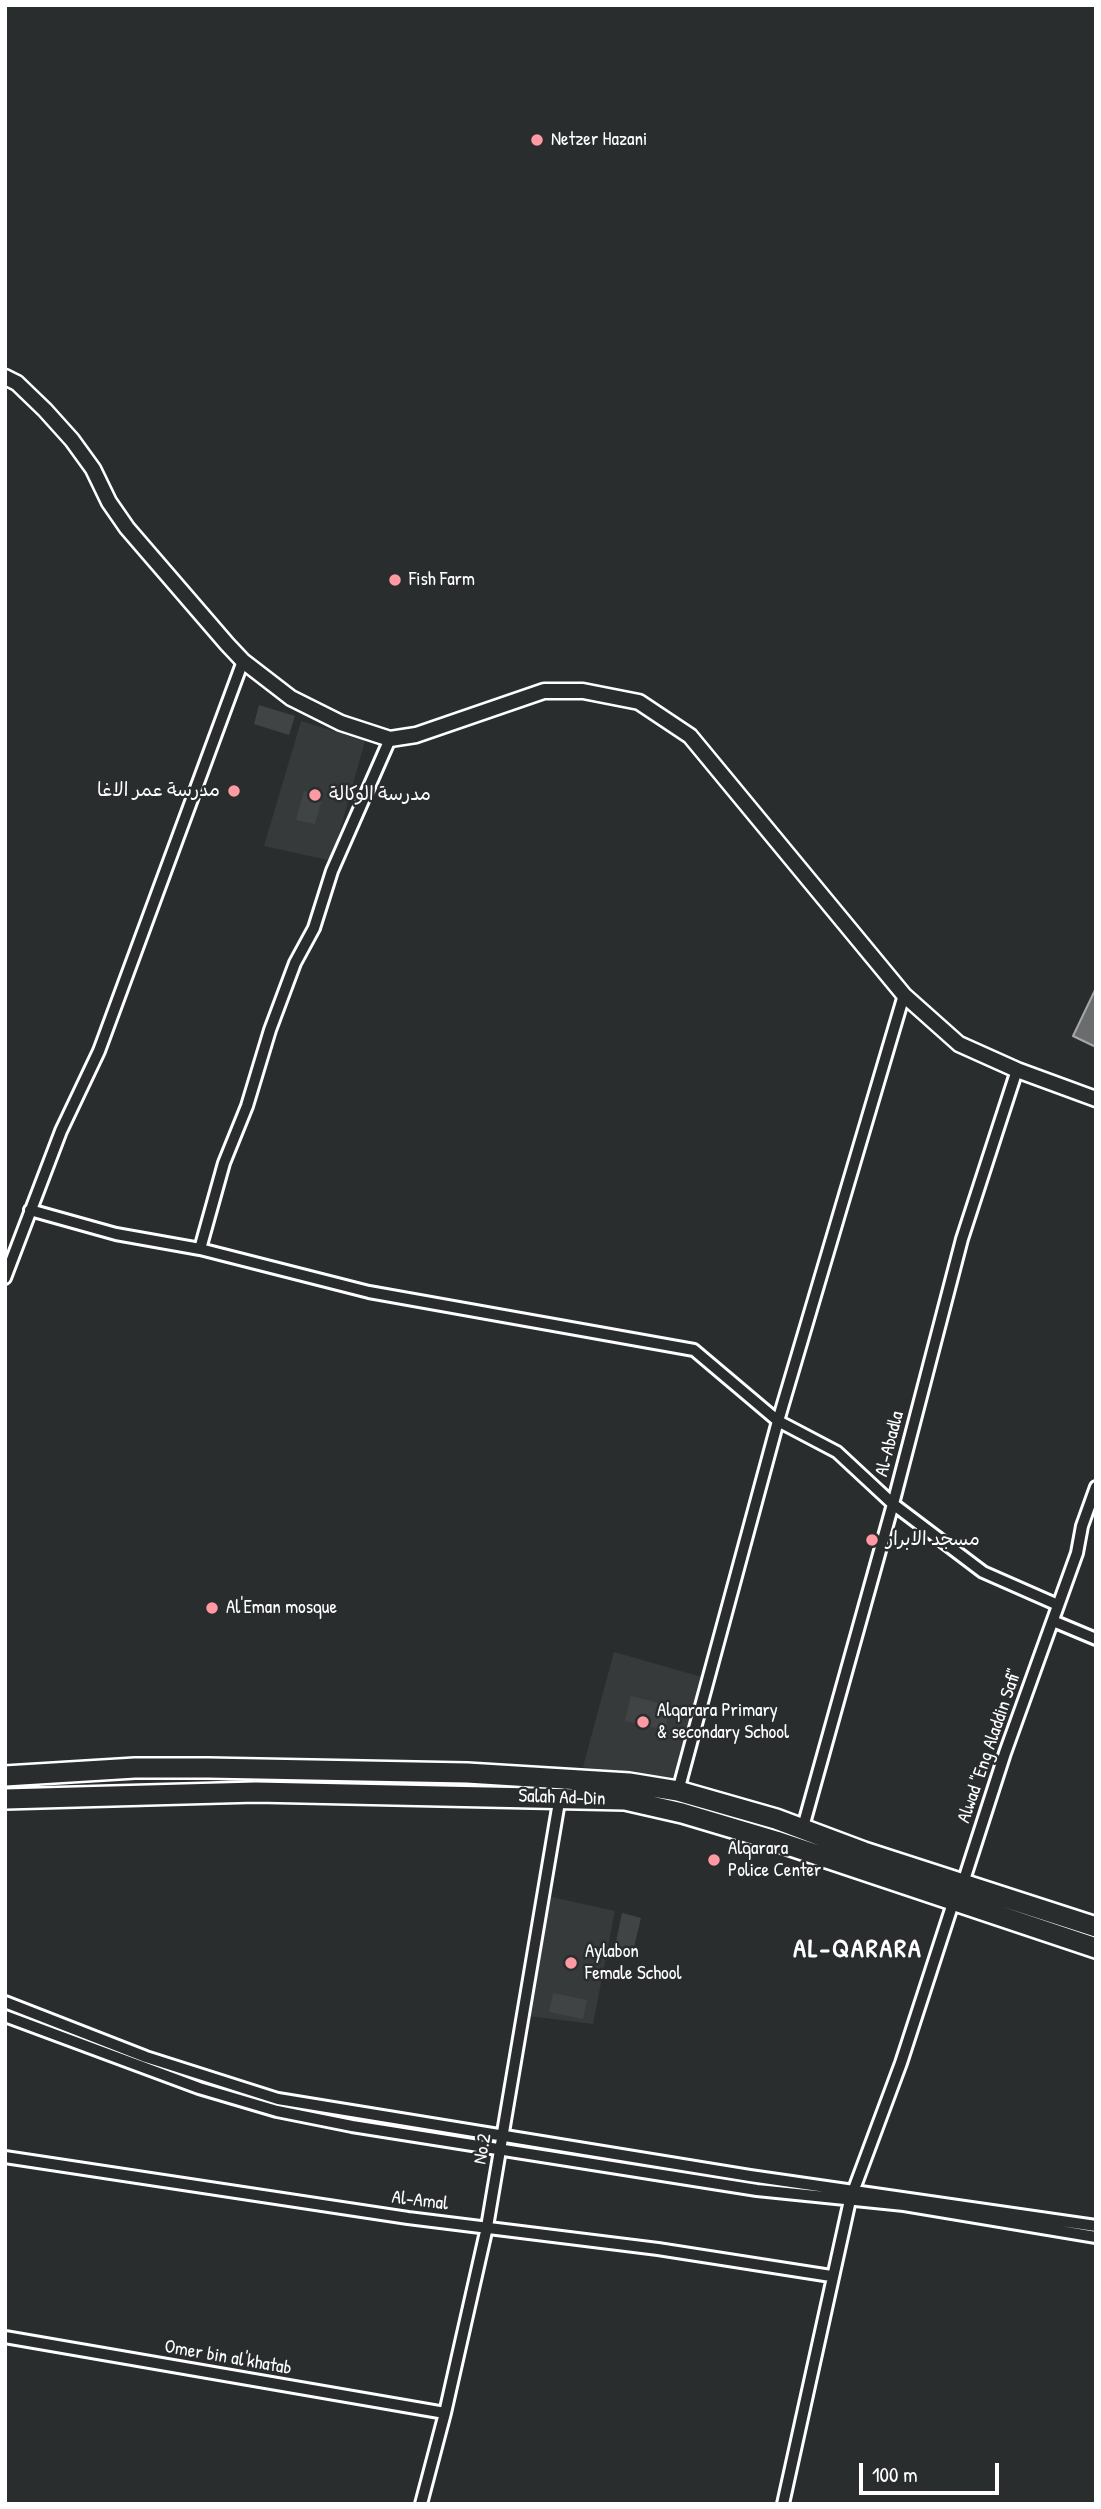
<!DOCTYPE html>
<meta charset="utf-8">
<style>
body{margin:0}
#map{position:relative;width:1101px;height:2509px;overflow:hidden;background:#2a2d2e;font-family:"Patrick Hand",sans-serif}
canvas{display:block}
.frame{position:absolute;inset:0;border:7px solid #fff;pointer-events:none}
.scale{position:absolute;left:859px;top:2463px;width:140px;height:32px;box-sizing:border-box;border:4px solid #fff;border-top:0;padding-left:9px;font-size:21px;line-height:24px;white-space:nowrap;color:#fff;-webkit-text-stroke:5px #2a2d2e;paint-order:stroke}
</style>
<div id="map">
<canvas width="1101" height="2509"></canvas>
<div class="frame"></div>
<div class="scale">100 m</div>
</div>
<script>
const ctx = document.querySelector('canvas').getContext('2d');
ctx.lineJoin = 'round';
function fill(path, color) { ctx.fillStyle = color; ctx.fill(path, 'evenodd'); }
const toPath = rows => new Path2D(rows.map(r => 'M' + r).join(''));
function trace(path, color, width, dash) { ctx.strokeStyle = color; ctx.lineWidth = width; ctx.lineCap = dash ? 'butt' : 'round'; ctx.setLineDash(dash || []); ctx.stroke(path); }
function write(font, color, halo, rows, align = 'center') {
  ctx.font = font + ' "Patrick Hand","Playpen Sans Arabic",sans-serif'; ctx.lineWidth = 5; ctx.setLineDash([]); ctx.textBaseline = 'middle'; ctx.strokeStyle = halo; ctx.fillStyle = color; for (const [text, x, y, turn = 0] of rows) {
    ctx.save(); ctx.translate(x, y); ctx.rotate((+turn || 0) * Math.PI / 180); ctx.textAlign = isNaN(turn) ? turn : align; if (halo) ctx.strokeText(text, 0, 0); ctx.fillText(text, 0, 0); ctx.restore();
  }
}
const built = toPath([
 [301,721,365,741,333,855,328,860,264,846],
 [614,1652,702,1677,678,1780,583,1767],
 [547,1896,615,1911,593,2024,528,2016]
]);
const green = toPath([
 [259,705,295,716,289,735,254,724],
 [304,791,323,796,315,824,296,820],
 [631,1696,670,1706,665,1730,625,1721],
 [622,1913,641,1918,632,1955,614,1951],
 [553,1993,587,2000,583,2019,549,2012]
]);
const water = toPath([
 [1096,988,1096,1047,1073,1036,1096,988]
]);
const street = toPath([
 [30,1210,116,1234,200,1249,369,1292,694,1350,778,1421,837,1452,893,1504,983,1572,1058,1605],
 [200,1249,224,1163,247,1106,270,1030,295,963,314,928,332,871,390,739],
 [5,1278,61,1131,99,1051,243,661],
 [1053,1621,1096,1639],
 [678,1791,778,1421,904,995],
 [803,1827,893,1504,962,1239,1017,1070],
 [963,1883,1005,1753,1077,1553,1082,1526,1096,1487],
 [5,2002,146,2057,278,2099,750,2176,1096,2226],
 [5,2016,199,2088,277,2111,352,2126,757,2190,904,2205,1096,2237],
 [5,2157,408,2218,658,2249,831,2276],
 [5,2337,445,2413],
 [421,2504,445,2413,487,2227,560,1796],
 [783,2504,850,2200,901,2063,954,1900]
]);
const secondary = toPath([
 [5,377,17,383,45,410,72,440,93,469,109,502,127,528,227,644,243,661,291,698,341,723,390,739,416,735,544,691,583,691,639,702,690,736,904,995,959,1044,1017,1070,1096,1099]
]);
const highway = toPath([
 [5,1776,135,1768,208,1768,467,1773,629,1783,678,1791,776,1819,864,1852,1096,1927],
 [5,1799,256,1792,625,1800,682,1813,776,1841,1096,1948]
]);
const markers = [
 [537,140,7,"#ff9aa2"],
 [395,580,7,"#ff9aa2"],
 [234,791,7,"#ff9aa2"],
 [315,795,7,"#ff9aa2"],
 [872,1540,7,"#ff9aa2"],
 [212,1608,7,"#ff9aa2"],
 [643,1722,7,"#ff9aa2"],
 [714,1860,7,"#ff9aa2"],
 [571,1963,7,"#ff9aa2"]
];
const poiNames = [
 ["Netzer Hazani",551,140],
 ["Fish Farm",409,580],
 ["مدرسة عمر الاغا",220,791,"right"],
 ["مدرسة الوكالة",329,795],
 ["مسجد الابرار",886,1540],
 ["Al'Eman mosque",226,1608],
 ["Alqarara Primary",657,1711],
 ["& secondary School",657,1733],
 ["Alqarara",728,1849],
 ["Police Center",728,1871],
 ["Aylabon",585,1952],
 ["Female School",585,1974]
];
const streetNames = [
 ["Al-Abadla",890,1444,-76],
 ["Alwad \"Eng Aladdin Safi\"",990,1746,-71],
 ["Salah Ad-Din",562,1798,2],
 ["No.2",483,2149,-80],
 ["Al-Amal",420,2201,7],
 ["Omer bin al'khatab",228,2358,10]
];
const districtNames = [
 ["AL-QARARA",858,1950]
];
fill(built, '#373a3b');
fill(green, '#414445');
fill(water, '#6a6c6d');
trace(water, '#a6a7a7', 2);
trace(street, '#fff', 16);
trace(secondary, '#fff', 19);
trace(highway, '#fff', 24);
trace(street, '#2a2d2e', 10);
trace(secondary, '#2a2d2e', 14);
trace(highway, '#2a2d2e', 19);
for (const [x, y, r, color] of markers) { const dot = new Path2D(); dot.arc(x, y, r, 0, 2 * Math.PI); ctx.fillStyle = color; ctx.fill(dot); trace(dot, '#2a2d2e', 2.5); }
write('19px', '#fff', '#2a2d2e', poiNames, 'left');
write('19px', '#fff', '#2a2d2e', streetNames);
ctx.letterSpacing = '2px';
write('bold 26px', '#fff', '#2a2d2e', districtNames);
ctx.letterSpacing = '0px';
</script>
